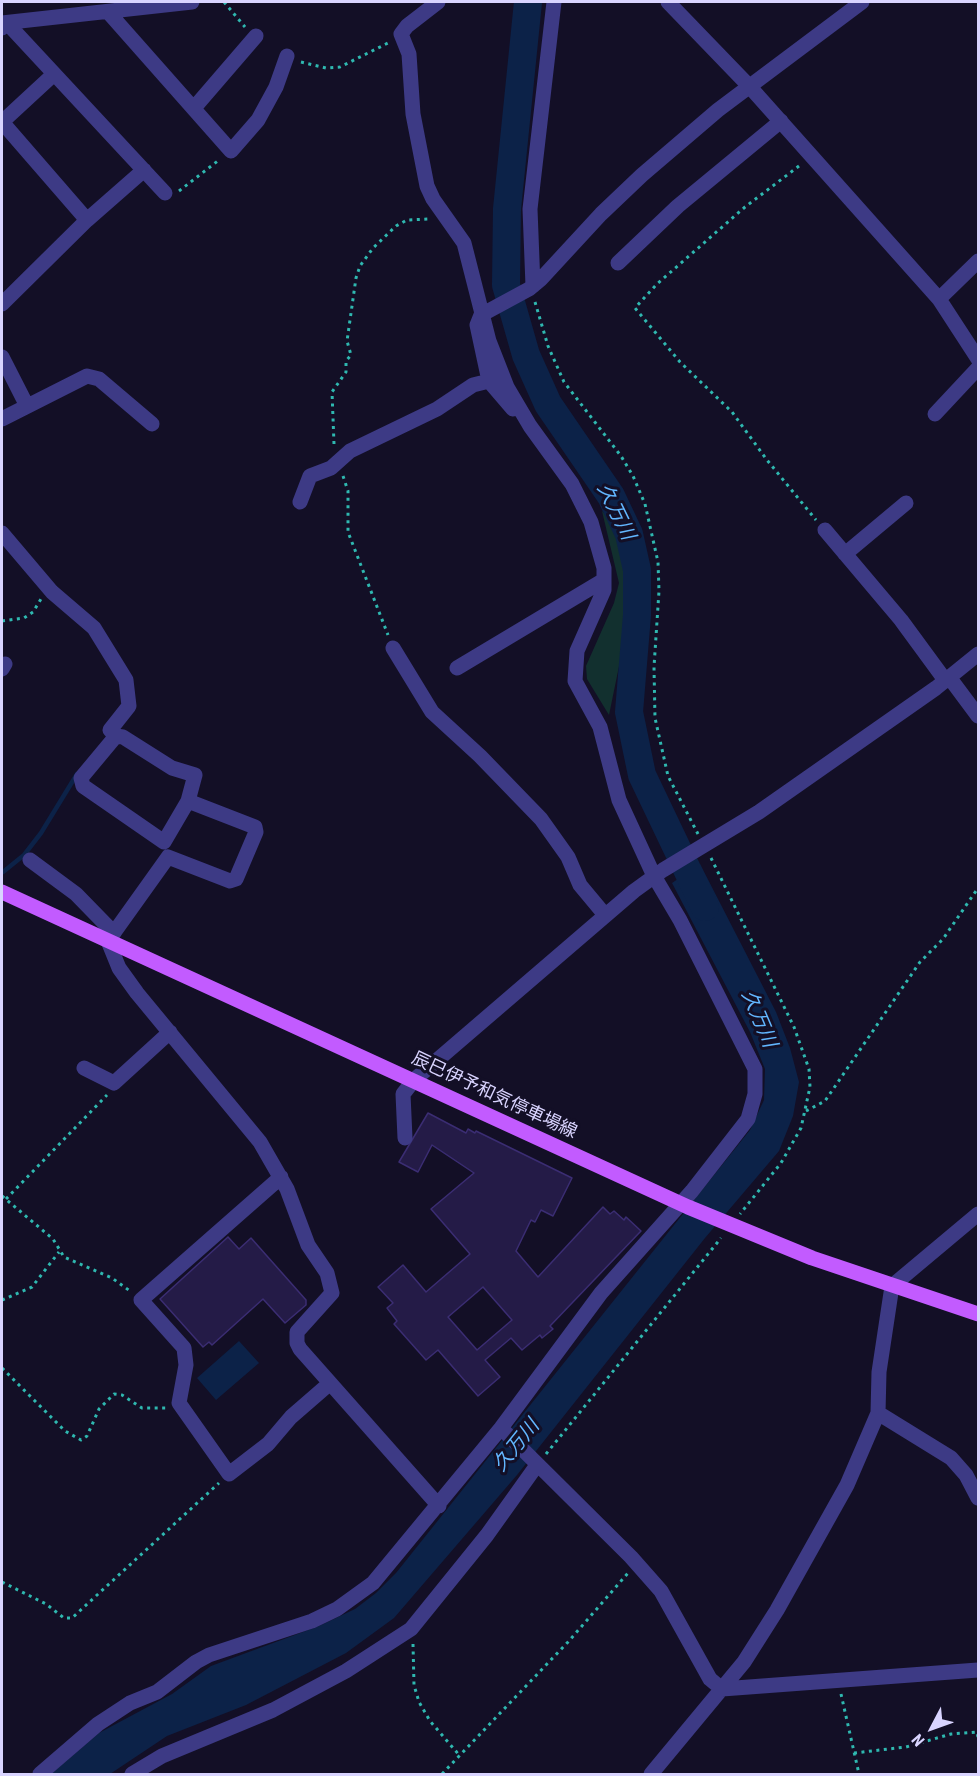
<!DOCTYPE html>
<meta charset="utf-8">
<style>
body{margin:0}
#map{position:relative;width:980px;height:1776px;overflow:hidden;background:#130f26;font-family:"Roboto Condensed",sans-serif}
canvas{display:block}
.frame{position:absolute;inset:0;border:3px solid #d9d4ff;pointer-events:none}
.north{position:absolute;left:902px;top:1698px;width:60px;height:60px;-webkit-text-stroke:4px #130f26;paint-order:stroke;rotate:229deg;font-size:16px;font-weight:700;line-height:24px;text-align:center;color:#d9d4ff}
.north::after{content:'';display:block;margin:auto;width:21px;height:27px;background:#d9d4ff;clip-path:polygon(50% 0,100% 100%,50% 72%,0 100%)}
</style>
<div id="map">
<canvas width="980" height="1776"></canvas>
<div class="frame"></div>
<div class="north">N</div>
</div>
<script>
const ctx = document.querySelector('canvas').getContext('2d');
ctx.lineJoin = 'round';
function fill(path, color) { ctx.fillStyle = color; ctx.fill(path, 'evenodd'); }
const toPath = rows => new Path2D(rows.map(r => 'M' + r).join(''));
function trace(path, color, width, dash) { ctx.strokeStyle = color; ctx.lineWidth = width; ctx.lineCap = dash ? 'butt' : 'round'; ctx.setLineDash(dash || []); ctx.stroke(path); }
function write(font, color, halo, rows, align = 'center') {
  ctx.font = font + ' "Roboto Condensed","Noto Sans JP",sans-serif'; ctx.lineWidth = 6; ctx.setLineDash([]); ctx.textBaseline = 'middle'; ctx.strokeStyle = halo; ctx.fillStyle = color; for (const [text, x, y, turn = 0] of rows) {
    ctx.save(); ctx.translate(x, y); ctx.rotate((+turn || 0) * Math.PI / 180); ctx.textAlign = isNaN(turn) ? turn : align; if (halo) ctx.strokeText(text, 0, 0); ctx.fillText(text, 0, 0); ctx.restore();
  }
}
const green = toPath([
 [602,511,614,523,630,575,624,642,609,715,587,679,586,666,614,603,619,583]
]);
const water = toPath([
 [700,864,776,1012,790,1048,799,1082,793,1116,779,1151,705,1238,517,1475,394,1618,346,1653,246,1705,167,1736,110,1774,51,1774,99,1733,172,1694,211,1666,319,1626,355,1609,376,1593,396,1573,750,1130,764,1100,765,1069,750,1032,672,883],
 [239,1341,259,1363,216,1400,197,1378]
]);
const stream = toPath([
 [3,872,24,855,41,833,77,774]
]);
const river = toPath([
 [528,2,507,209,506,285,526,355,548,404,611,496,629,534,637,570,637,615,629,712,642,775,705,907]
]);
const building = toPath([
 [428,1113,466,1133,468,1129,475,1133,476,1131,572,1178,553,1216,541,1210,535,1222,531,1220,516,1251,538,1277,603,1207,610,1214,614,1211,624,1220,626,1217,641,1231,550,1326,553,1329,542,1338,540,1335,522,1350,511,1338,485,1360,500,1377,478,1396,438,1350,426,1360,394,1324,397,1321,387,1308,393,1303,378,1287,403,1265,426,1292,470,1254,431,1209,474,1173,432,1145,418,1172,399,1162,428,1113],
 [483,1287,512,1320,477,1350,448,1317,483,1287],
 [228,1237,239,1249,251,1238,306,1300,306,1305,285,1323,263,1299,212,1345,209,1342,203,1347,160,1299,228,1237]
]);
const path = toPath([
 [224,2,245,27],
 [301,62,326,68,340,67,390,42],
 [799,166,745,207,657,284,635,308,680,362,732,412,767,460,816,520],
 [179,191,219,160],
 [535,302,548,346,564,382,621,456,633,476,645,504,658,562,659,591,654,667,655,718,668,776,698,834],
 [334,444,332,392,346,372,346,361,351,355,347,341,356,278,360,266,373,248,396,226,407,220,429,219],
 [343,476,348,491,348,532,388,635],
 [2,621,24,618,33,612,41,599],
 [711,858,794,1027,809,1069,810,1087,801,1128,781,1163,740,1214],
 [806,1111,825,1101,920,962,943,939,978,888],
 [2,1196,53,1239,64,1257,112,1278,130,1291],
 [6,1199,107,1095],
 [2,1300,32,1287,59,1252],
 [2,1368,65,1431,81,1440,87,1436,99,1409,114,1394,122,1395,142,1408,166,1408],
 [546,1454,721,1238],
 [2,1582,46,1604,64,1618,72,1618,219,1483],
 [413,1644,414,1685,419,1702,430,1721,460,1756],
 [841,1694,859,1774],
 [854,1753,906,1747,951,1734,977,1732,978,1737],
 [442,1774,568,1642,628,1573]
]);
const minor = toPath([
 [668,2,750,87,939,299,978,359],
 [109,13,231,151,258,120,276,87,287,56],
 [2,23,192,2],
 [2,28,7,23,165,193],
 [194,108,256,36],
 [2,122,87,220,144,170],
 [2,122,54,74],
 [618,263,678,206,781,121],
 [533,286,530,209,554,2],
 [939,299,978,261],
 [2,304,87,220],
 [2,357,27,406],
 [513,409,489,381,477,325,481,315,529,289,541,279,601,214,642,175,718,110,862,2],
 [935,414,978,368],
 [2,419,87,376,99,379,152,424],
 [300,502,310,476,331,468,350,451,437,409,473,385,489,381],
 [825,530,901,620,945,680],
 [2,533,52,592,94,628,126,680,129,706,110,730,116,736,81,778,83,786,164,842,188,801,255,827,256,832,236,879,230,881,168,857,108,941,119,968,137,993,260,1142,287,1189,308,1245,327,1273,332,1293,297,1332,297,1343,300,1349,439,1506],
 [845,554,906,503],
 [393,648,432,712,480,756,541,819,568,857,580,885,605,915],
 [457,668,604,580],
 [2,669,5,664],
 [949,677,978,716],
 [116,736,123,737,172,768,195,775,188,801],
 [30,860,76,894,114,933],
 [84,1068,114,1083,170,1032],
 [405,1138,403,1094,414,1080,634,891,663,870,759,812,936,688,978,654],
 [281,1177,141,1300,184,1348,186,1365,179,1403,229,1474,268,1444,291,1417,329,1384],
 [878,1413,951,1458,966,1475,978,1498],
 [501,1428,631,1557,661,1591,710,1679,722,1689,978,1670],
 [40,1774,98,1724,130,1703,157,1692,196,1662,209,1655,312,1621,337,1609,373,1583,501,1428,601,1293,692,1191,748,1119,755,1094,755,1069,680,920,654,876,619,800,600,727,575,681,577,651,604,590,604,568,591,522,572,484,530,426,507,387,489,341,464,243,433,199,427,186,413,114,409,54,401,34,407,26,438,2],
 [132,1774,162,1756,273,1710,346,1671,411,1629,487,1535,537,1465],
 [651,1774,744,1662,777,1610,847,1485,878,1413,879,1372,892,1286,978,1214]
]);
const major = toPath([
 [2,892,688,1207,812,1258,978,1314]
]);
const streetNames = [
 ["辰巳伊予和気停車場線",494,1096,25]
];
const waterNames = [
 ["久万川",615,512,64],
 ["久万川",758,1019,67],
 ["久万川",517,1446,-51]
];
fill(green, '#12302f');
fill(water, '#0c2248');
trace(stream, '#0c2248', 4.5);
trace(river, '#0c2248', 28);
fill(building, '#241b47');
trace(building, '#3b2d73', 1.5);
trace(path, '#2fb8b0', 3, [3, 4.5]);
trace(minor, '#3d3a85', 15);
trace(major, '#c25bff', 15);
write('18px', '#d9d4ff', '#130f26', streetNames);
write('italic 20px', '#62b6ff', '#130f26', waterNames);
</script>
